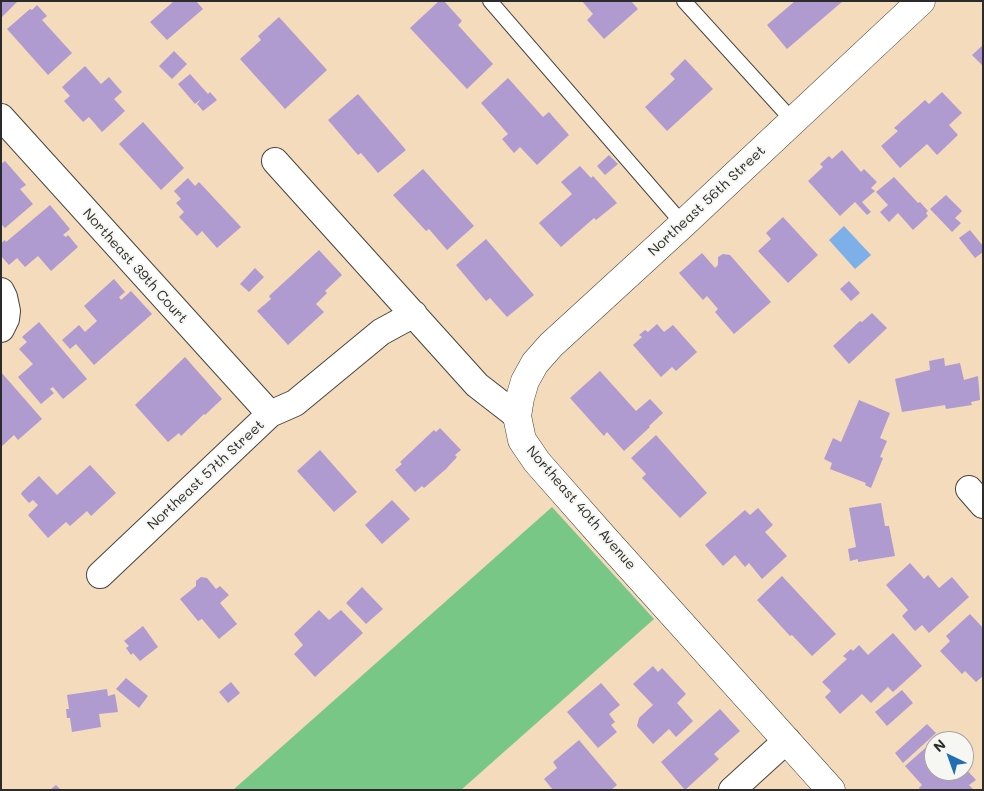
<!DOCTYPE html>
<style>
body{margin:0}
#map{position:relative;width:984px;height:791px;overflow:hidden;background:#f3dbbc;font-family:Mali,sans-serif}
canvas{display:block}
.frame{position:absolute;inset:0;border:2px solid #2b2b2b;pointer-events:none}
.north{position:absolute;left:924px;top:731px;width:50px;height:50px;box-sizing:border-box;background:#f6f6f2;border:1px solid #a5a5a2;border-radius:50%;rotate:318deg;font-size:14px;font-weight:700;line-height:20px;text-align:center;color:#2b2b2b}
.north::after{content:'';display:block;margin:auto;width:18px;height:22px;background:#1f6fb2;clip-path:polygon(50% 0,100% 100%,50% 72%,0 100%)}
</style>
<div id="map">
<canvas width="984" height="791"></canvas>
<div class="frame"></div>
<div class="north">N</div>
</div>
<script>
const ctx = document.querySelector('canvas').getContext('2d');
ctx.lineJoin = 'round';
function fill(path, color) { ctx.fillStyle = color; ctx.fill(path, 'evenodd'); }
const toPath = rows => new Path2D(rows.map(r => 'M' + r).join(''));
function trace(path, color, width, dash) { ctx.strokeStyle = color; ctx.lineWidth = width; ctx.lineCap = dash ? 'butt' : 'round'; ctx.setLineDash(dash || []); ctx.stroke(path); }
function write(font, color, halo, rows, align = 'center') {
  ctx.font = font + ' Mali,sans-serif'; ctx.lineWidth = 4; ctx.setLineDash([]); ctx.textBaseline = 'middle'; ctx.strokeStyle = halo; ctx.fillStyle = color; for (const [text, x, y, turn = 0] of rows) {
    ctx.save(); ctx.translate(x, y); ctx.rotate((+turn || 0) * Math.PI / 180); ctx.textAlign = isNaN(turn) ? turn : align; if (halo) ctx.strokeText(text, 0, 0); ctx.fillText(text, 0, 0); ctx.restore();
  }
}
const green = toPath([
 [552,507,654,619,461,790,233,790]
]);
const water = toPath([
 [844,226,871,255,855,269,829,240]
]);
const building = toPath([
 [1,1,18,1,1,18],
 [174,1,196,1,203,9,167,40,150,22],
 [439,1,444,1,462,21,458,25,493,64,467,89,410,28],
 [582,1,631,1,638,9,604,39,587,20,593,14],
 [795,1,843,1,787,49,767,25],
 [37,5,47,16,42,20,72,53,48,75,7,29,30,9,32,10],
 [279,17,327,70,285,109,240,59,261,40,258,36],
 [983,45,983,66,972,55],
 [174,51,187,64,172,79,159,66],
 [685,59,713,89,667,131,645,107,675,79,670,74],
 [85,66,101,84,109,77,122,92,114,99,125,111,102,132,89,117,83,122,64,101,70,96,62,87],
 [190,74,208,94,210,92,217,100,203,111,197,104,201,99,195,104,178,84],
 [508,78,543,117,549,112,569,135,537,165,520,147,514,153,502,139,508,134,481,103],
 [942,92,962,113,949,125,958,135,937,155,927,144,900,168,881,146,898,131,894,128,925,100,929,104],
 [358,94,406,150,378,173,361,153,358,155,328,120],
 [143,122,184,168,161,190,119,144],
 [842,150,861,172,864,169,877,182,871,188,875,191,862,202,871,212,867,215,855,202,840,216,808,181,823,167,820,164,829,156,832,159],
 [609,155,618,164,605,175,597,166],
 [5,161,26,185,20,189,33,204,5,228,1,224,1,164],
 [580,166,591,178,593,176,617,203,596,220,594,218,561,247,539,223,572,194,561,182],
 [423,169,474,226,447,250,429,229,426,231,393,195],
 [894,177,918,203,920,202,928,211,926,213,928,216,913,230,898,213,889,222,880,212,888,205,876,192],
 [188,178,195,186,199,182,241,227,217,248,202,231,197,236,179,217,184,212,176,203,181,199,174,191],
 [946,195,962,211,955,218,961,223,952,232,930,209],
 [50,205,70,229,63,235,66,237,68,235,78,247,51,271,38,256,25,267,17,258,9,265,1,256,1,243,5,240,6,242],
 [783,217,818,255,788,283,758,251,771,239,766,233],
 [970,230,983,246,983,252,975,258,959,238],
 [486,239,534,295,507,317,490,298,486,301,456,265],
 [319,250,342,275,325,291,327,293,316,304,324,312,288,345,257,311,271,299,269,296],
 [702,253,715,268,718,265,718,257,723,254,730,255,771,302,734,334,715,312,718,309,707,296,703,300,679,273],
 [255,268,264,277,249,292,240,284],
 [114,279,125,292,119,297,121,300,131,291,152,314,94,365,76,344,70,349,62,340,79,325,85,332,97,321,84,306],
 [849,281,860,293,851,301,840,289],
 [872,313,887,328,849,364,833,346,860,321,862,322],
 [39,322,87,379,63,399,53,387,50,389,54,393,41,404,18,377,33,364,19,349,27,342,22,337],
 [657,324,664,332,673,325,697,352,676,371,672,367,661,377,633,345,642,337,639,335,645,330,648,332],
 [185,357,222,399,205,415,204,414,181,436,179,433,168,442,135,405],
 [944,358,945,366,960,363,964,380,978,376,980,400,971,402,972,405,946,409,945,405,902,412,895,379,930,370,929,361],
 [600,371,636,411,650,399,663,413,649,426,650,427,624,451,607,432,604,436,570,398],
 [1,372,42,419,18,440,14,435,1,447],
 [859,400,890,413,880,438,887,441,880,457,883,458,871,488,865,485,866,483,830,469,832,463,824,459,833,438,841,442],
 [440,428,461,450,455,455,457,457,446,469,424,488,422,486,415,492,395,470,402,464,400,462,434,430,436,432],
 [656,435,707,493,680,518,642,478,646,474,631,458],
 [320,450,357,492,334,512,297,471],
 [90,465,116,493,91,516,87,511,70,526,66,522,48,538,28,515,38,505,33,500,29,503,21,494,22,492,39,476,57,495],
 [392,500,410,519,382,544,365,525],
 [881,503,885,526,889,526,895,556,858,562,858,559,850,561,848,549,856,547,849,508],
 [758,508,773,525,765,532,787,556,762,579,749,563,745,567,735,555,723,566,705,545,745,510,750,515],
 [910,563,924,579,928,575,939,588,952,577,969,597,929,633,922,625,915,631,902,616,908,610,886,585],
 [782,576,836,634,812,656,792,635,790,636,757,600],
 [201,577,207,578,216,589,220,586,229,595,220,603,237,624,219,639,202,619,198,621,180,599,196,586,196,581],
 [362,587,383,609,366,624,346,603],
 [319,610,329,620,341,610,363,633,315,677,294,654,303,645,294,634],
 [970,614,983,628,983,676,976,682,965,671,962,674,940,651,950,641,946,636],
 [143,626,158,647,140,661,133,653,131,655,126,648,129,646,124,641],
 [893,633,922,666,893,692,888,687,871,703,862,694,840,714,825,697,831,691,822,682,847,659,843,656,851,649,853,651,859,645,868,655],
 [653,666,658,672,662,668,686,694,677,703,693,721,676,737,669,729,653,744,637,726,639,718,653,705,633,684],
 [126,678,148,696,139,708,116,689],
 [231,682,240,693,228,703,219,692],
 [601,683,620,705,609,714,615,722,611,725,617,732,598,748,567,712],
 [107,689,108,696,115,694,118,712,99,714,101,727,72,732,70,718,67,718,66,709,69,709,67,695],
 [902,690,913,703,887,726,875,712],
 [720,709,740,731,714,754,719,759,685,790,661,762],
 [927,724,936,733,903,763,895,753],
 [579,740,617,785,611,790,553,790,544,779,557,768,553,762],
 [931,743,934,746,934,771,964,771,964,767,976,780,969,785,974,790,920,790,919,788,922,785,905,766],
 [56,785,61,790,50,790]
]);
const service = toPath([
 [490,1,683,224],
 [684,1,793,121]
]);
const minor = toPath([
 [1,117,270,414],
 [275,161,477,385,517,416],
 [1,291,4,297,7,311,6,319,1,329],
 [969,489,983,505],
 [100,575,270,414,295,403,381,332,414,314],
 [732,790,787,740]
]);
const tertiary = toPath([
 [831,790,605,539,537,462,522,440,517,416,520,398,525,381,535,363,551,345,683,224,921,1]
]);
const streetNames = [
 ["Northeast 56th Street",707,201,-43],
 ["Northeast 39th Court",135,266,48],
 ["Northeast 57th Street",206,475,-43],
 ["Northeast 40th Avenue",581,508,49]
];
fill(green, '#79c787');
fill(water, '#7dafe9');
fill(building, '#af9bcf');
trace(service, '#494541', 16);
trace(minor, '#494541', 28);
trace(tertiary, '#494541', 29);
trace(service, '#fff', 14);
trace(minor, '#fff', 26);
trace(tertiary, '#fff', 28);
write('14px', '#2b2b2b', '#f6f6f2', streetNames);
</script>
